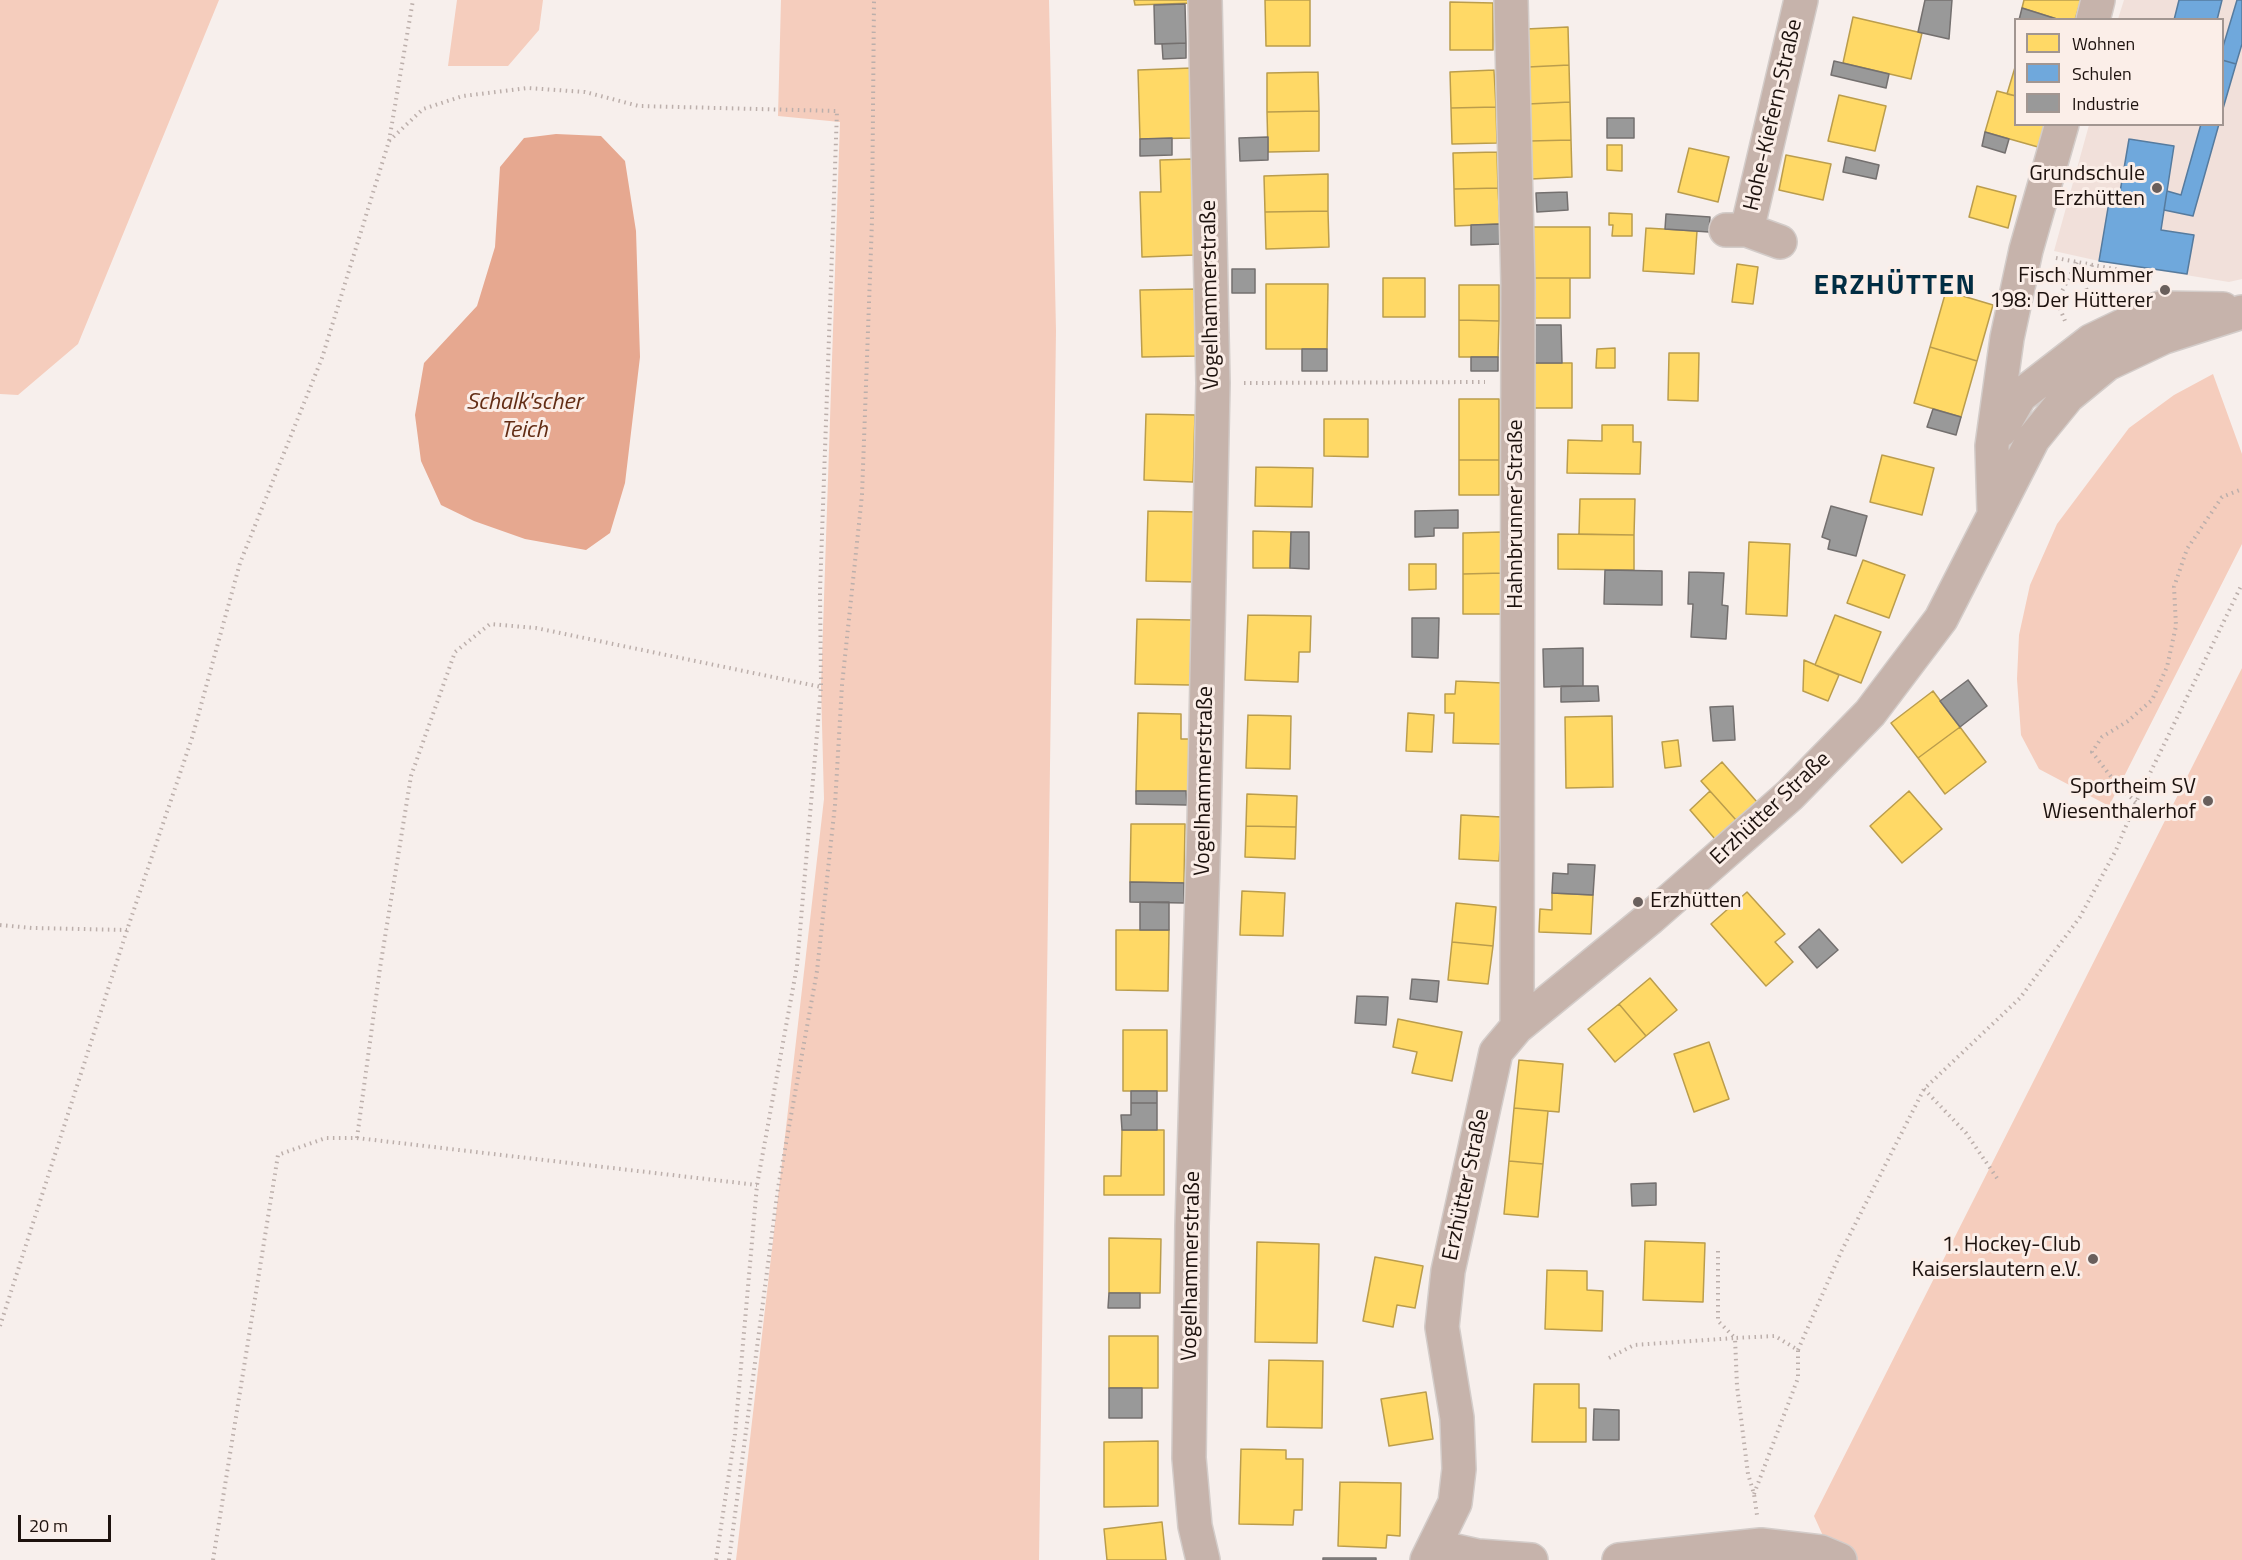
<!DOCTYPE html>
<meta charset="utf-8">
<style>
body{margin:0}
#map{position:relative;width:2242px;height:1560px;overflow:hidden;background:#f7efec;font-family:"Titillium Web",sans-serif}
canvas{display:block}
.legend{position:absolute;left:2014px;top:18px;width:210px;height:108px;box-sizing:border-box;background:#fbeee8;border:2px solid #a29691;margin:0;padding:8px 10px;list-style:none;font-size:18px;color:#1d120e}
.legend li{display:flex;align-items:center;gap:12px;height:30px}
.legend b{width:30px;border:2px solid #a29691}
.scale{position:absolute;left:18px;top:1515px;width:93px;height:27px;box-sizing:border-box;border:3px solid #1d120e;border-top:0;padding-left:8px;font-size:18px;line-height:21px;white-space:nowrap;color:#1d120e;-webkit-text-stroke:4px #fbeee8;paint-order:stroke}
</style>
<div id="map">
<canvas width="2242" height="1560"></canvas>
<ul class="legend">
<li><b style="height:16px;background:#ffd966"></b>Wohnen</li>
<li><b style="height:16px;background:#6fa8dc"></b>Schulen</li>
<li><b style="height:16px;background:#999"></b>Industrie</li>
</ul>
<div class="scale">20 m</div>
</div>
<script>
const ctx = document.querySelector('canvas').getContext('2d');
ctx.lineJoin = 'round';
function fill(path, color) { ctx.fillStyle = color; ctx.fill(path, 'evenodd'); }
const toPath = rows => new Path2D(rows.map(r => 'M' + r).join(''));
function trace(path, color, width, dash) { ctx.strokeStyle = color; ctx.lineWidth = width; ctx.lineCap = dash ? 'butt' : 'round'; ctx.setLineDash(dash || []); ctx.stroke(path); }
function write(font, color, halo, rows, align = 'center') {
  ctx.font = font + ' "Titillium Web",sans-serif'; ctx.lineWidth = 6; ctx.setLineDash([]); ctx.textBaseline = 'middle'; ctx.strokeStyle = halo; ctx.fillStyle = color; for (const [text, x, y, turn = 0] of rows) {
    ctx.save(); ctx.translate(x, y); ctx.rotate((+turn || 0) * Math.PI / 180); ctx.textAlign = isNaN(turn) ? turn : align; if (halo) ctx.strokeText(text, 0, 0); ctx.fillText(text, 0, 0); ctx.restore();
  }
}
const built = toPath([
 [2124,0,2242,0,2242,279,2229,282,2099,261,2054,251,2089,125,2222,124,2222,20,2118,19]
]);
const green = toPath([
 [0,0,219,0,78,344,18,395,0,394],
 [457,0,543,0,539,30,508,66,448,66],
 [781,0,1049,0,1056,331,1039,1560,736,1560,824,799,821,687,840,122,778,116],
 [2213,374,2242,454,2242,544,2109,806,2039,769,2021,735,2017,679,2019,635,2030,585,2057,524,2129,428,2174,395],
 [2242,668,2242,1560,1834,1560,1814,1516]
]);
const water = toPath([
 [556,134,601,136,625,161,636,231,640,357,625,483,610,533,586,550,525,539,474,521,441,505,421,461,415,415,424,363,477,306,495,247,500,167,524,138]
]);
const homes = toPath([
 [1134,0,1194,0,1194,3,1135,5,1134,0],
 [1265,0,1310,0,1310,46,1266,46,1265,0],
 [2024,0,2081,0,2075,20,2060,20,2022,8,2024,0],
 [1450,2,1493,3,1493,50,1450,50,1450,2],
 [1853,17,1922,33,1911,79,1843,63,1853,17],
 [1568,27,1569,65,1528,67,1526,29,1568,27],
 [2016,64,2016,96,2007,94,2016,64],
 [1569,65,1570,102,1528,104,1528,67,1569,65],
 [1192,68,1194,138,1140,139,1138,70,1192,68],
 [1494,70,1496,107,1451,108,1450,72,1494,70],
 [1318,72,1319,111,1267,112,1267,73,1318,72],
 [1997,91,2016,96,2016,124,2045,124,2038,147,1985,132,1997,91],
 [1839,95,1886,106,1875,151,1828,141,1839,95],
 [1570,102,1571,140,1530,141,1528,104,1570,102],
 [1496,107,1497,143,1452,144,1451,108,1496,107],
 [1319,111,1319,151,1268,152,1267,112,1319,111],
 [1571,140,1572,177,1531,179,1530,141,1571,140],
 [1607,145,1622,145,1622,171,1607,170,1607,145],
 [1689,148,1729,157,1718,202,1678,192,1689,148],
 [1497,152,1498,188,1454,189,1453,153,1497,152],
 [1786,155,1831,164,1823,200,1779,190,1786,155],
 [1192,159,1195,255,1142,257,1140,192,1161,192,1160,160,1192,159],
 [1328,174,1328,211,1265,212,1264,176,1328,174],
 [1977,186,2016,196,2008,228,1969,217,1977,186],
 [1498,188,1500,224,1455,226,1454,189,1498,188],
 [1328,211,1329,247,1266,249,1265,212,1328,211],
 [1609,213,1632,214,1632,236,1612,236,1613,225,1609,225,1609,213],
 [1532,227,1590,227,1590,278,1532,278,1532,227],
 [1646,228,1697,231,1694,274,1643,271,1646,228],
 [1737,264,1758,267,1753,304,1732,302,1737,264],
 [1383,278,1425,278,1425,317,1383,317,1383,278],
 [1532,278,1570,278,1570,318,1532,318,1532,278],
 [1266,284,1328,284,1327,349,1266,349,1266,284],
 [1459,285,1499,285,1499,321,1459,320,1459,285],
 [1199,289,1200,356,1142,357,1140,290,1199,289],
 [1946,291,1993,305,1977,361,1930,347,1946,291],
 [1459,320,1499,321,1498,357,1459,357,1459,320],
 [1930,347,1977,361,1961,417,1914,403,1930,347],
 [1615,348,1615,368,1596,368,1597,349,1615,348],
 [1669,353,1699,353,1698,401,1668,400,1669,353],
 [1534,363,1572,363,1572,408,1534,408,1534,363],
 [1459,399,1499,399,1499,460,1459,460,1459,399],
 [1146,414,1195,415,1193,482,1144,480,1146,414],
 [1324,419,1368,419,1368,457,1324,456,1324,419],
 [1602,425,1633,425,1633,442,1641,442,1640,474,1567,473,1568,440,1602,441,1602,425],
 [1882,455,1934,468,1922,515,1870,502,1882,455],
 [1459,460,1499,460,1499,495,1459,495,1459,460],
 [1256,467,1313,468,1312,507,1255,506,1256,467],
 [1580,499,1635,499,1634,535,1579,534,1580,499],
 [1148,511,1198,512,1197,582,1146,581,1148,511],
 [1253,531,1291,532,1290,568,1253,568,1253,531],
 [1502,532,1503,573,1463,574,1463,533,1502,532],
 [1558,534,1634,535,1634,570,1558,569,1558,534],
 [1749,542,1790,544,1787,616,1746,614,1749,542],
 [1863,560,1905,575,1889,618,1847,603,1863,560],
 [1409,564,1436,564,1436,589,1409,590,1409,564],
 [1503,573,1503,614,1463,614,1463,574,1503,573],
 [1248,615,1311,616,1310,652,1299,652,1298,682,1245,680,1248,615],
 [1835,615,1881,632,1861,683,1815,665,1835,615],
 [1137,619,1192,620,1190,685,1135,684,1137,619],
 [1804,660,1839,675,1828,701,1803,691,1804,660],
 [1456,681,1503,683,1501,744,1453,743,1454,713,1445,713,1445,694,1455,694,1456,681],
 [1933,691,1960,727,1918,758,1891,723,1933,691],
 [1138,713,1181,714,1181,739,1193,739,1193,791,1136,791,1138,713],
 [1408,713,1434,715,1432,752,1406,751,1408,713],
 [1248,715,1291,716,1290,769,1246,768,1248,715],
 [1612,716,1613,787,1566,788,1565,717,1612,716],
 [1960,727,1986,762,1945,794,1918,758,1960,727],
 [1678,740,1681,766,1665,768,1662,742,1678,740],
 [1722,762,1757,802,1736,820,1701,781,1722,762],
 [1710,791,1736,820,1715,839,1690,810,1710,791],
 [1909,791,1942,829,1902,863,1870,826,1909,791],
 [1247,794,1297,796,1296,827,1246,826,1247,794],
 [1461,815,1502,817,1499,861,1459,859,1461,815],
 [1131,824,1185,824,1184,883,1130,882,1131,824],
 [1246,826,1296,827,1295,859,1245,857,1246,826],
 [1242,891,1285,893,1283,936,1240,935,1242,891],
 [1747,892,1785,934,1775,942,1793,962,1766,986,1711,924,1747,892],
 [1552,893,1593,895,1591,934,1539,932,1540,909,1552,910,1552,893],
 [1456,903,1496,907,1493,946,1452,942,1456,903],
 [1116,930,1169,930,1168,991,1116,990,1116,930],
 [1452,942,1493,946,1488,984,1448,980,1452,942],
 [1650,978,1677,1010,1646,1036,1619,1004,1650,978],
 [1619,1004,1646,1036,1615,1062,1588,1029,1619,1004],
 [1398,1019,1462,1032,1452,1081,1412,1073,1417,1052,1393,1047,1398,1019],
 [1123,1030,1167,1030,1167,1091,1123,1091,1123,1030],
 [1709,1042,1729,1099,1694,1112,1674,1054,1709,1042],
 [1519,1060,1563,1064,1559,1112,1514,1108,1519,1060],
 [1514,1108,1548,1111,1543,1164,1509,1161,1514,1108],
 [1122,1130,1164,1130,1164,1195,1104,1195,1104,1176,1121,1176,1122,1130],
 [1509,1161,1543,1164,1538,1217,1504,1214,1509,1161],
 [1109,1238,1161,1239,1160,1293,1109,1293,1109,1238],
 [1645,1241,1705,1243,1703,1302,1643,1300,1645,1241],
 [1257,1242,1319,1244,1317,1343,1255,1342,1257,1242],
 [1375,1257,1423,1266,1415,1308,1397,1305,1393,1327,1363,1321,1375,1257],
 [1547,1270,1587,1271,1587,1290,1603,1291,1602,1331,1545,1329,1547,1270],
 [1109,1336,1158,1336,1158,1388,1109,1388,1109,1336],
 [1269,1360,1323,1361,1322,1428,1267,1427,1269,1360],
 [1534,1384,1579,1384,1579,1408,1586,1408,1586,1442,1532,1442,1534,1384],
 [1426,1392,1433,1439,1389,1446,1381,1399,1426,1392],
 [1158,1441,1158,1506,1104,1507,1104,1442,1158,1441],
 [1241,1449,1286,1450,1286,1459,1303,1459,1302,1510,1294,1510,1293,1525,1239,1524,1241,1449],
 [1340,1482,1401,1483,1400,1536,1387,1535,1386,1548,1338,1546,1340,1482],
 [1162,1522,1166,1560,1107,1560,1104,1529,1162,1522]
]);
const schools = toPath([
 [2179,0,2222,0,2217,20,2174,20,2179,0],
 [2237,0,2242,0,2242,44,2236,64,2222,60,2222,50,2237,0],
 [2222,60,2236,64,2222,112,2222,60],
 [2201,124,2219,124,2193,216,2164,210,2167,191,2181,195,2201,124],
 [2129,139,2174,146,2161,230,2194,235,2187,274,2099,261,2111,190,2120,192,2129,139]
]);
const industry = toPath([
 [1925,0,1952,0,1949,39,1918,32,1925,0],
 [1185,4,1186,43,1155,44,1154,5,1185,4],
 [2022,8,2060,20,2019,20,2022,8],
 [1186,43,1186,58,1163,59,1162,44,1186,43],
 [1834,61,1889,74,1886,88,1831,75,1834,61],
 [1607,118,1634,118,1634,138,1607,138,1607,118],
 [1985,132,2009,139,2005,153,1982,146,1985,132],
 [1268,137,1268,160,1240,161,1239,138,1268,137],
 [1172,138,1172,155,1140,156,1140,139,1172,138],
 [1846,157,1879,165,1876,179,1843,172,1846,157],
 [1567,192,1568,210,1537,212,1536,193,1567,192],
 [1666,214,1710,217,1709,232,1665,229,1666,214],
 [1500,224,1500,244,1471,245,1471,225,1500,224],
 [1232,269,1255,269,1255,293,1232,293,1232,269],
 [1534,325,1561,325,1562,363,1534,363,1534,325],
 [1302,349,1327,349,1327,371,1302,371,1302,349],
 [1471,357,1498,357,1498,371,1471,371,1471,357],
 [1933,409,1961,417,1956,435,1927,427,1933,409],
 [1831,506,1867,516,1856,556,1828,549,1830,540,1822,537,1831,506],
 [1458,510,1458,528,1434,528,1434,536,1415,537,1415,511,1458,510],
 [1291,532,1309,532,1309,569,1290,568,1291,532],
 [1605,570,1662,571,1662,605,1604,604,1605,570],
 [1689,572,1724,573,1722,605,1728,606,1726,639,1691,637,1693,604,1688,604,1689,572],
 [1412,618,1439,618,1438,658,1412,657,1412,618],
 [1583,648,1583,686,1544,687,1543,649,1583,648],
 [1968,680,1987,706,1960,727,1940,701,1968,680],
 [1561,686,1598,686,1599,701,1561,702,1561,686],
 [1733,706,1735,740,1713,741,1710,707,1733,706],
 [1136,791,1186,791,1187,805,1136,804,1136,791],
 [1568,864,1595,865,1593,895,1552,893,1553,873,1568,874,1568,864],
 [1130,882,1184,883,1184,903,1130,902,1130,882],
 [1140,902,1169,902,1169,930,1140,930,1140,902],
 [1819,929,1838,950,1817,968,1799,947,1819,929],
 [1412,979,1439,981,1437,1002,1410,999,1412,979],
 [1357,996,1388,997,1386,1025,1355,1023,1357,996],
 [1131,1091,1157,1091,1157,1103,1131,1103,1131,1091],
 [1131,1103,1157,1103,1157,1130,1122,1130,1121,1115,1131,1115,1131,1103],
 [1656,1183,1656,1205,1632,1206,1631,1184,1656,1183],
 [1109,1293,1140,1293,1140,1308,1108,1308,1109,1293],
 [1109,1388,1142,1388,1142,1418,1109,1418,1109,1388],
 [1594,1409,1619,1410,1619,1440,1593,1440,1594,1409],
 [1323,1558,1376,1558,1376,1560,1323,1560,1323,1558]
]);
const path = toPath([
 [389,141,423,109,463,96,528,88,585,92,639,106,837,111,820,591,821,687,797,966,757,1185,735,1434,716,1560],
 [2056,258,2152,276],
 [2092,265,2086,288,2093,304],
 [2047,299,2057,301,2065,321],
 [2057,301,2077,262],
 [1244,383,1485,382],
 [2136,802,2119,787,2092,752,2102,737,2128,721,2152,700,2167,667,2176,626,2174,587,2187,549,2222,497,2242,489],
 [0,925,32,928,127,930],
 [1924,1089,1966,1133,1999,1181],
 [357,1138,380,968,411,776,455,652,490,624,536,628,821,687],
 [0,1326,127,930,192,738,240,563,322,358,389,141,413,0],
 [1798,1350,1841,1252,1924,1089,2020,998,2080,917,2116,850,2136,802,2242,584],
 [1609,1358,1634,1345,1735,1338,1718,1321,1718,1251],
 [1754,1494,1798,1378,1798,1350,1775,1336,1735,1338,1737,1386,1748,1474,1754,1494,1757,1515],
 [213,1560,278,1155,326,1138,357,1138,757,1185],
 [729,1560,778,1188,817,971,835,805,842,685,862,495,872,221,874,0]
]);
const minor = toPath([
 [1511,0,1518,284,1517,1027],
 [2093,20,2098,0],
 [1726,230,1747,230,1780,242],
 [1747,230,1801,0],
 [2000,431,2020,396,2091,341,2160,308,2223,309],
 [1994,511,1992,446,2007,338,2026,250,2062,124],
 [1434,1546,1478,1556,1531,1560],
 [1203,1560,1195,1526,1189,1458,1192,1226,1204,827,1213,383,1205,0],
 [1427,1560,1455,1503,1459,1469,1457,1418,1442,1327,1448,1271,1496,1052,1517,1027,1650,918,1790,795,1870,713,1941,619,2033,439,2068,396,2107,364,2164,337,2242,312],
 [1619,1560,1761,1545,1821,1552,1840,1560]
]);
const markers = [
 [2157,188,6,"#695f5c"],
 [2165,290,6,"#695f5c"],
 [2208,801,6,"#695f5c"],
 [1638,902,6,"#695f5c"],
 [2093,1259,6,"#695f5c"]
];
const streetNames = [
 ["Hohe-Kiefern-Straße",1774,115,-77],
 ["Vogelhammerstraße",1211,295,-91],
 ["Hahnbrunner Straße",1517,514,-90],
 ["Vogelhammerstraße",1205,781,-89],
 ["Erzhütter Straße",1771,809,-43],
 ["Erzhütter Straße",1467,1185,-78],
 ["Vogelhammerstraße",1192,1266,-89]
];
const poiNames = [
 ["Grundschule",2145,175],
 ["Erzhütten",2145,200],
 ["Fisch Nummer",2153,277],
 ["198: Der Hütterer",2153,302],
 ["Sportheim SV",2196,788],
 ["Wiesenthalerhof",2196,813],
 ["Erzhütten",1650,902,"left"],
 ["1. Hockey-Club",2081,1246],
 ["Kaiserslautern e.V.",2081,1271]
];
const waterNames = [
 ["Schalk'scher",524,403],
 ["Teich",524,431]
];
const districtNames = [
 ["ERZHÜTTEN",1895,287]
];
fill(built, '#f1e0da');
fill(green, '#f5cdbd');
fill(water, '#e6a890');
fill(homes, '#ffd966');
trace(homes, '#bb9d4c', 1.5);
fill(schools, '#6fa8dc');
trace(schools, '#567b9e', 1.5);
fill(industry, '#999');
trace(industry, '#74706f', 1.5);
trace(minor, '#d3ccc9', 36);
trace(path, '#bcafab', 4, [1.5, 4.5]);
trace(minor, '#c6b3ab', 33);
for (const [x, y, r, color] of markers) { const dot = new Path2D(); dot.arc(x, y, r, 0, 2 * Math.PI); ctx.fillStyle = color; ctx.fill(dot); trace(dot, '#fbeee8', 2); }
write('22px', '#1d120e', '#fbeee8', streetNames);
write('22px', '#1d120e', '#fbeee8', poiNames, 'right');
write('italic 24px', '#632d15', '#fbeee8', waterNames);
ctx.letterSpacing = '1.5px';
write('bold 28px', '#012d43', '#fbeee8', districtNames);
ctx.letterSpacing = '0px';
</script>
